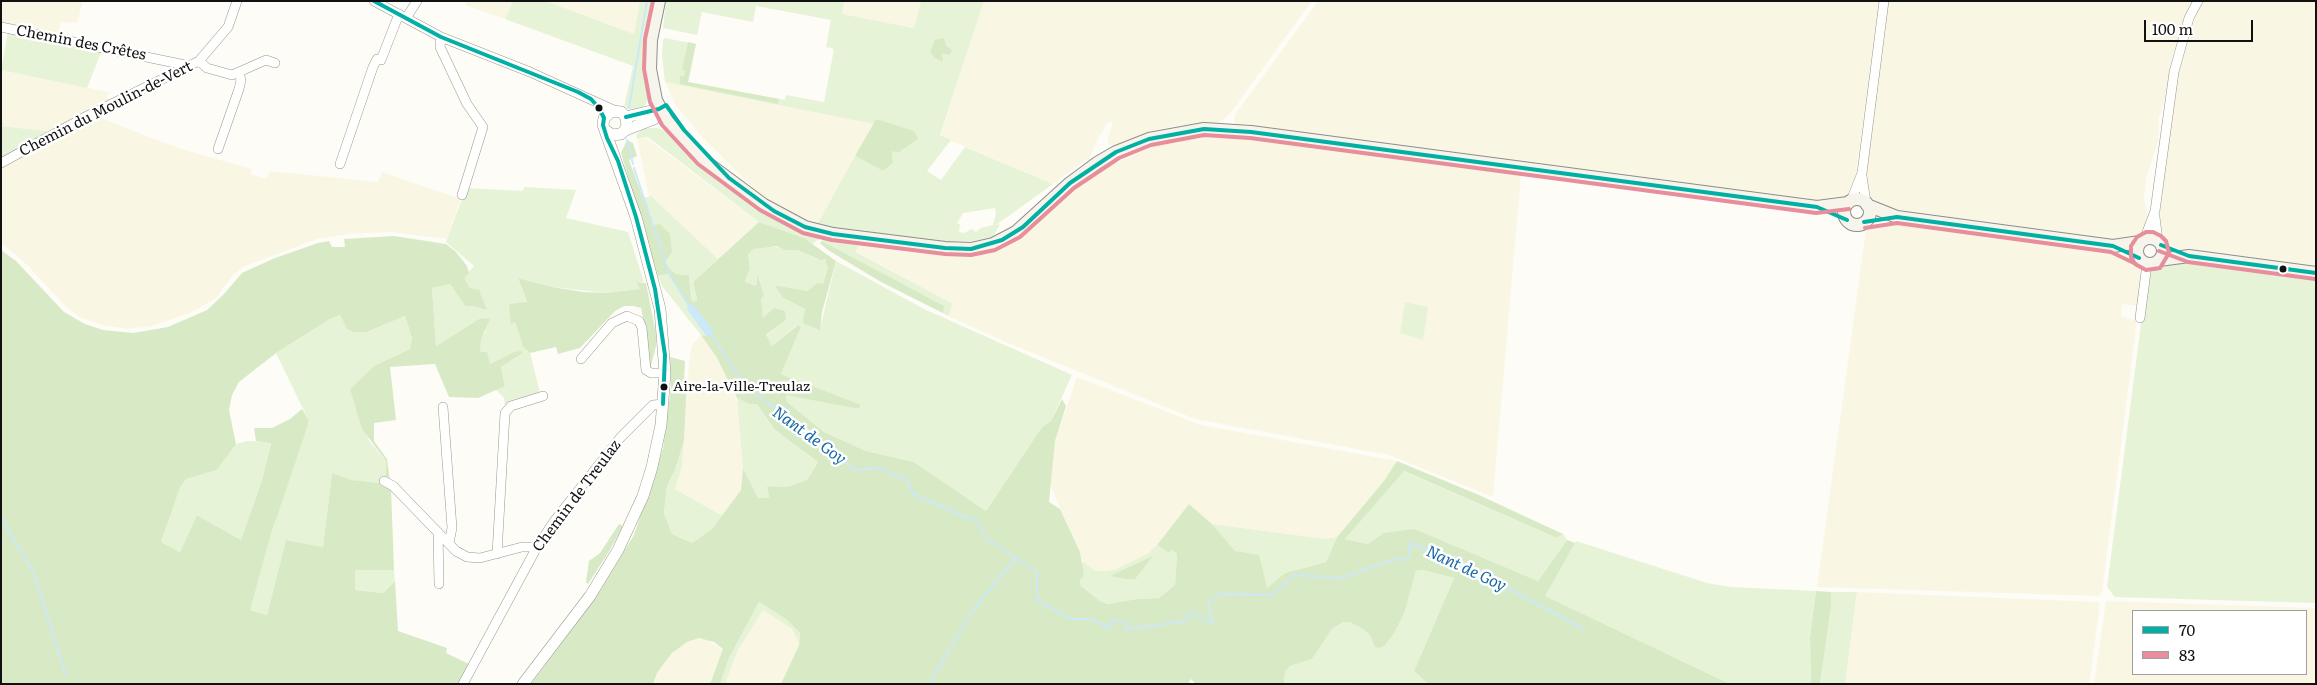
<!DOCTYPE html>
<meta charset="utf-8">
<style>
body{margin:0}
#map{position:relative;width:2317px;height:685px;overflow:hidden;background:#fdfcf7;font-family:Literata,serif}
canvas{display:block}
.frame{position:absolute;inset:0;border:2px solid #111;pointer-events:none}
.legend{position:absolute;left:2132px;top:610px;width:175px;height:65px;box-sizing:border-box;background:#fff;border:1px solid #a0a0a0;margin:0;padding:6px 9px;list-style:none;font-size:15px;color:#111}
.legend li{display:flex;align-items:center;gap:10px;height:25px}
.legend b{width:25px;border:1px solid #a0a0a0}
.scale{position:absolute;left:2144px;top:20px;width:109px;height:22px;box-sizing:border-box;border:2px solid #111;border-top:0;padding-left:6px;font-size:15px;line-height:18px;white-space:nowrap;color:#111;-webkit-text-stroke:4px #fff;paint-order:stroke}
</style>
<div id="map">
<canvas width="2317" height="685"></canvas>
<div class="frame"></div>
<ul class="legend">
<li><b style="height:6px;background:#00b0a4"></b>70</li>
<li><b style="height:6px;background:#e78d9b"></b>83</li>
</ul>
<div class="scale">100 m</div>
</div>
<script>
const ctx = document.querySelector('canvas').getContext('2d');
ctx.lineJoin = 'round';
function fill(path, color) { ctx.fillStyle = color; ctx.fill(path, 'evenodd'); }
const toPath = rows => new Path2D(rows.map(r => 'M' + r).join(''));
function trace(path, color, width, dash) { ctx.strokeStyle = color; ctx.lineWidth = width; ctx.lineCap = dash ? 'butt' : 'round'; ctx.setLineDash(dash || []); ctx.stroke(path); }
function write(font, color, halo, rows, align = 'center') {
  ctx.font = font + ' Literata,serif'; ctx.lineWidth = 5; ctx.setLineDash([]); ctx.textBaseline = 'middle'; ctx.strokeStyle = halo; ctx.fillStyle = color; for (const [text, x, y, turn = 0] of rows) {
    ctx.save(); ctx.translate(x, y); ctx.rotate((+turn || 0) * Math.PI / 180); ctx.textAlign = isNaN(turn) ? turn : align; if (halo) ctx.strokeText(text, 0, 0); ctx.fillText(text, 0, 0); ctx.restore();
  }
}
const farmland = toPath([
 [1,1,83,1,77,23,61,22,58,33,1,22],
 [466,1,513,1,505,19,465,5],
 [546,1,640,1,634,34],
 [844,1,921,1,914,28,841,14],
 [984,1,1312,1,1232,111,1222,121,1215,124,1176,126,1157,130,1112,147,1107,142,1113,123,1109,121,1099,137,1090,157,1053,184,940,136],
 [1318,1,1879,1,1855,182,1847,196,1826,203,1235,124,1234,116],
 [1889,1,2193,1,2173,53,2166,96,2159,117,2158,142,2146,179,2144,197,2148,218,2143,231,2137,237,2113,240,1893,211,1871,200,1866,190,1866,175],
 [2203,1,2316,1,2316,268,2182,250,2170,245,2161,230,2160,211,2179,66,2186,40],
 [1,70,109,92,107,98,114,99,54,132,1,126],
 [665,82,672,82,873,124,817,225,807,222,777,206,757,192,705,140,676,106],
 [93,115,178,148,252,169,251,174,266,179,270,171,378,182,382,172,458,198,462,195,447,239,389,232,347,234,317,239,245,266,234,274,215,299,190,313,152,326,127,329,102,325,80,317,68,309,23,261,1,243,1,165],
 [1194,136,1243,137,1521,175,1493,497,1389,455,1195,419,1003,341,948,316,952,304,856,251,859,242,968,256,998,249,1027,231,1071,191,1110,165,1160,144],
 [645,137,759,222,718,259,652,197,649,197,637,139],
 [1876,224,1896,224,2121,255,2134,261,2141,270,2139,306,2122,304,2121,317,2137,320,2102,592,2099,596,1817,587,1866,230],
 [701,335,723,368,739,406,743,468,741,490,723,516,675,489,682,465,689,362,692,345],
 [1077,377,1201,425,1397,461,1384,481,1337,537,1326,539,1212,524,1189,504,1157,545,1147,554,1114,570,1096,571,1083,562,1050,484,1055,441],
 [1857,592,2098,602,2100,604,2089,684,1845,684],
 [2106,601,2316,608,2316,684,2094,684],
 [2133,611,2306,611,2306,674,2133,674],
 [763,609,792,629,799,645,781,684,725,684,738,650],
 [693,639,706,639,723,650,710,684,653,684,657,673,672,653,680,645]
]);
const green = toPath([
 [513,1,546,1,634,34,640,1,654,1,649,92,646,104,642,108,632,110,624,107,633,66,505,19],
 [666,1,844,1,842,14,914,28,921,1,984,1,940,135,951,140,927,171,941,180,965,147,1053,184,996,225,1000,224,993,237,974,241,945,242,838,231,817,225,855,156,883,171,893,163,892,151,898,153,918,139,876,119,873,124,665,82,662,55,663,40,665,38,696,44,688,82,785,100,786,95,824,102,834,49,826,47,831,20,756,6,753,22,702,12,697,35,663,28],
 [995,208,996,214,993,225,981,228,976,232,972,229,964,233,959,232,960,225,957,223,963,213],
 [8,31,102,50,87,88,1,70],
 [1,126,54,132,1,160],
 [645,128,657,128,664,130,820,236,819,239,812,244,804,238,759,222,649,138,645,137,637,139,636,135],
 [525,187,576,190,566,218,628,232,644,282,636,283,641,289,605,293,552,287,518,278,527,303,511,323,515,322,523,347,530,353,540,393,505,405,504,398,496,390,505,385,501,367,523,353,514,352,490,364,481,352,480,348,480,339,486,331,477,321,436,346,432,288,450,284,465,306,472,306,487,310,463,278,474,266,446,242,466,188,522,191],
 [651,196,718,259,693,282,697,301,693,302,691,299,689,275,676,274,669,268,644,198],
 [823,237,859,242,856,252,953,304,948,316,943,313,943,306,822,241],
 [769,246,797,250,818,259,824,259,827,262,828,268,823,284,818,284,807,291,774,285,783,298,805,309,803,318,820,329,836,261,924,309,1072,375,1051,421,1042,427,986,511,914,462,866,451,824,432,787,402,786,394,859,409,861,406,781,374,801,327,797,325,772,346,766,336,786,320,763,318,761,298,763,291,759,278,757,287,745,283,750,268,748,253,754,249],
 [2168,261,2316,281,2316,603,2115,597,2107,587,2147,277,2152,269],
 [669,274,689,306,686,308,706,336,701,335,662,286,658,276],
 [1405,302,1428,307,1423,340,1400,333],
 [340,315,347,329,353,332,367,332,405,316,412,338,410,349,374,366,350,389,369,441,386,461,385,485,352,480,332,473,323,547,286,540,267,615,249,610,271,534,308,419,276,353,330,319],
 [737,398,749,404,757,404,775,430,818,462,807,480,787,487,767,486,769,498,758,499,743,468],
 [247,441,271,442,262,480,241,540,197,515,180,552,161,542,180,488,186,479,217,470,236,444],
 [684,441,682,466,675,489,723,516,712,529,692,543,672,534,664,513,667,486,675,470],
 [1403,471,1557,538,1563,534,1567,540,1538,581,1487,560,1383,533,1368,544,1345,539],
 [1212,524,1326,539,1337,537,1326,562,1285,573,1266,589],
 [1576,541,1707,583,1731,587,1816,591,1810,637,1811,684,1730,684,1544,596],
 [1157,545,1169,553,1172,550,1177,554,1175,585,1159,598,1137,599,1108,604,1100,601,1081,586,1080,580,1084,575,1081,564,1083,562,1096,571,1114,570,1147,554],
 [355,570,394,570,395,581,383,593,355,590],
 [1423,570,1454,578,1414,671,1428,684,1284,684,1285,672,1290,666,1312,659,1332,629,1343,622,1349,622,1360,627,1370,635,1374,646,1405,611,1416,571],
 [1831,592,1857,592,1845,684,1820,684],
 [759,602,786,619,800,633,799,644,792,629,763,610,738,650,725,684,720,684,729,658]
]);
const forest = toPath([
 [944,38,946,46,952,50,950,55,942,53,943,62,935,58,930,52,935,40],
 [688,42,696,44,688,82,779,99,778,104,680,84,680,76,684,76,685,71,682,70],
 [876,119,914,131,918,139,898,153,892,151,893,163,883,171,855,156],
 [627,140,633,143,637,156,629,160,653,225,660,224,670,234,672,252,666,261,669,268,676,274,689,275,691,299,693,302,697,300,693,282,759,222,804,238,836,261,822,312,820,330,804,324,803,318,805,309,783,298,774,285,807,291,818,283,823,284,828,268,825,259,821,260,797,250,785,250,777,246,754,249,748,254,750,268,745,282,756,286,758,276,763,291,764,296,761,298,763,318,774,308,785,311,786,320,766,335,772,346,798,325,801,327,781,374,861,405,859,409,786,395,787,402,824,432,866,451,914,462,986,511,1042,427,1051,421,1062,399,1066,406,1055,441,1049,502,1060,509,1080,552,1084,575,1080,580,1081,586,1100,601,1108,604,1137,599,1159,598,1175,585,1177,554,1172,550,1169,553,1157,545,1189,504,1212,524,1235,551,1259,555,1267,588,1285,573,1326,562,1337,537,1384,481,1397,461,1479,495,1563,534,1557,538,1404,471,1345,539,1368,544,1383,533,1414,529,1538,581,1567,540,1575,543,1545,596,1730,684,1428,684,1414,671,1454,578,1423,570,1416,571,1405,611,1394,633,1384,646,1378,648,1374,646,1370,635,1360,627,1349,622,1343,622,1332,629,1312,659,1290,666,1285,672,1284,684,1196,684,1191,679,1188,684,781,684,799,645,800,633,786,619,759,602,729,658,720,684,710,684,723,649,714,642,699,638,687,642,672,653,657,673,653,684,531,684,600,591,634,535,663,449,671,388,670,357,685,361,684,380,687,381,684,441,675,470,667,486,664,513,672,534,692,543,712,529,741,490,743,468,758,498,769,498,767,486,787,487,807,480,818,462,775,430,757,404,749,404,737,398,717,358,701,335,706,336,692,304,689,306,669,274,658,276,621,153],
 [394,236,446,244,456,252,467,266,469,273,464,278,470,288,479,290,487,310,472,306,465,306,450,284,432,288,436,346,481,318,490,319,481,339,480,348,481,352,487,352,490,364,514,352,521,351,523,353,501,367,505,386,478,398,449,397,435,364,390,367,396,420,374,423,374,441,387,459,391,488,394,570,355,570,355,590,383,593,395,581,398,631,447,648,446,653,469,664,459,684,1,684,1,250,16,261,64,312,85,324,103,330,133,333,168,327,207,310,224,294,242,273,275,258,318,243,329,241,332,247,345,247,344,239],
 [340,315,347,329,353,332,367,332,405,316,412,338,410,349,374,366,350,389,362,429,386,461,385,484,352,480,332,473,323,547,286,540,267,615,250,610,271,534,308,425,308,419,302,409,290,419,272,428,254,428,256,441,271,443,262,480,241,540,197,515,180,552,161,542,180,488,186,479,217,470,236,444,229,410,232,395,239,382,276,353,330,319],
 [822,241,944,306,943,313,881,282,828,250,820,243],
 [518,278,552,287,583,292,605,293,640,289,636,282,646,283,656,334,656,346,650,370,647,336,641,308,633,306,624,306,615,311,580,348,558,354,556,347,530,353,523,347,515,322,511,324,509,304,527,302],
 [619,524,623,526,608,553,588,584,586,582,589,561,600,553],
 [1153,556,1135,579,1127,579,1110,576],
 [1816,591,1831,592,1831,605,1820,684,1811,684,1810,637]
]);
const water = toPath([
 [692,303,714,331,712,335,706,336,686,308]
]);
const stream = toPath([
 [629,108,647,1],
 [627,140,633,164],
 [634,168,669,274,690,307],
 [711,334,746,388,770,404,833,458,843,458,854,470,881,468,892,475,906,479,913,494,977,522,987,539,1036,571,1038,601,1072,619,1091,619,1110,629,1111,620,1124,621,1126,629,1183,622,1192,612,1213,624,1208,602,1220,594,1273,595,1294,575,1341,578,1396,559,1407,560,1410,552,1409,543,1460,562,1583,629],
 [1,517,34,574,66,676],
 [931,684,932,678,974,609,1016,558]
]);
const minor = toPath([
 [374,1,441,37,530,72,616,111],
 [406,18,417,1],
 [1,27,190,66],
 [441,37,440,47,467,104,483,127,462,195],
 [199,61,207,68,232,75,266,60,275,63],
 [218,149,239,89,241,80,239,73],
 [1,163,87,116,199,61,228,27,237,1],
 [340,164,373,67,377,59,381,60,399,14],
 [1862,176,1866,203],
 [1851,201,1862,173,1884,1],
 [2155,217,2158,241],
 [2144,240,2155,211,2174,72,2189,18,2198,1],
 [2140,318,2147,264],
 [581,359,612,323,627,316,639,321,642,328,646,370,651,373,665,373],
 [443,407,452,528,449,543],
 [384,481,393,486,456,551,467,557,480,558,522,547,537,547],
 [438,532,439,584],
 [497,554,505,413,511,406,543,396],
 [463,684,537,547,555,520,620,438,653,405,663,404]
]);
const tertiary = toPath([
 [626,130,654,119,659,109,626,117],
 [523,684,590,596,618,550,643,496,652,467,661,425,665,373,660,309,636,217,603,125,604,118,612,111,621,112,626,117,627,128,621,134,612,135,605,130]
]);
const secondary = toPath([
 [659,1,651,40,650,69,656,100,667,121,702,159,764,205,805,227,833,234,945,248,971,249,993,244,1016,232,1070,183,1097,163,1116,152,1149,139,1204,129,1251,132,1817,207,1848,203],
 '1844 212a13 13 0 1 1 26 0a13 13 0 1 1-26 0Z',
 [1867,205,1897,217,2113,246,2140,242],
 '2137 251a13 13 0 1 1 26 0a13 13 0 1 1-26 0Z',
 [2159,260,2189,256,2316,273]
]);
const bus1 = toPath([
 [374,1,441,37,578,92,591,99,599,108,604,118,603,125,607,138,618,161,636,217,655,289,665,355,663,404],
 [626,117,659,109,666,105,684,130,729,178,774,211,805,227,833,234,945,248,971,249,1002,240,1023,227,1070,183,1116,152,1149,139,1204,129,1251,132,1817,207,1847,220],
 [1864,222,1897,217,2113,246,2139,258],
 [2161,245,2189,256,2316,273]
]);
const bus2 = toPath([
 [653,1,645,39,644,69,650,102,662,125,698,164,760,210,803,233,832,240,945,254,971,255,995,250,1020,237,1074,188,1119,158,1151,145,1204,135,1250,138,1816,213,1849,209],
 [1865,228,1897,223,2111,252,2136,264],
 [2131,248,2131,257,2135,264,2146,270,2160,268,2169,253,2166,241,2161,236,2153,232,2146,232,2137,237,2131,246],
 [2159,251,2188,262,2315,279]
]);
const markers = [
 [599,108,4.5,"#111"],
 [2283,269,4.5,"#111"],
 [664,387,4.5,"#111"]
];
const busNames = [
 ["Aire-la-Ville-Treulaz",673,387]
];
const streetNames = [
 ["Chemin des Crêtes",81,43,11],
 ["Chemin du Moulin-de-Vert",106,109,-27],
 ["Chemin de Treulaz",577,496,-53]
];
const waterNames = [
 ["Nant de Goy",809,436,36],
 ["Nant de Goy",1466,569,25]
];
fill(farmland, '#f9f7e4');
fill(green, '#e7f3d7');
fill(forest, '#d8eac5');
fill(water, '#cde8f7');
trace(stream, '#cde8f7', 2);
trace(minor, '#979795', 10);
trace(tertiary, '#979795', 12);
trace(secondary, '#8e8d8b', 14);
trace(minor, '#fffffe', 9);
trace(tertiary, '#fffffe', 11);
trace(secondary, '#f6f4eb', 12);
trace(bus1, '#00b0a4', 4);
trace(bus2, '#e78d9b', 4);
for (const [x, y, r, color] of markers) { const dot = new Path2D(); dot.arc(x, y, r, 0, 2 * Math.PI); ctx.fillStyle = color; ctx.fill(dot); trace(dot, '#fff', 2); }
write('14px', '#111', '#fff', busNames, 'left');
write('15px', '#111', '#fff', streetNames);
write('italic 16px', '#1768a6', '#fff', waterNames);
</script>
